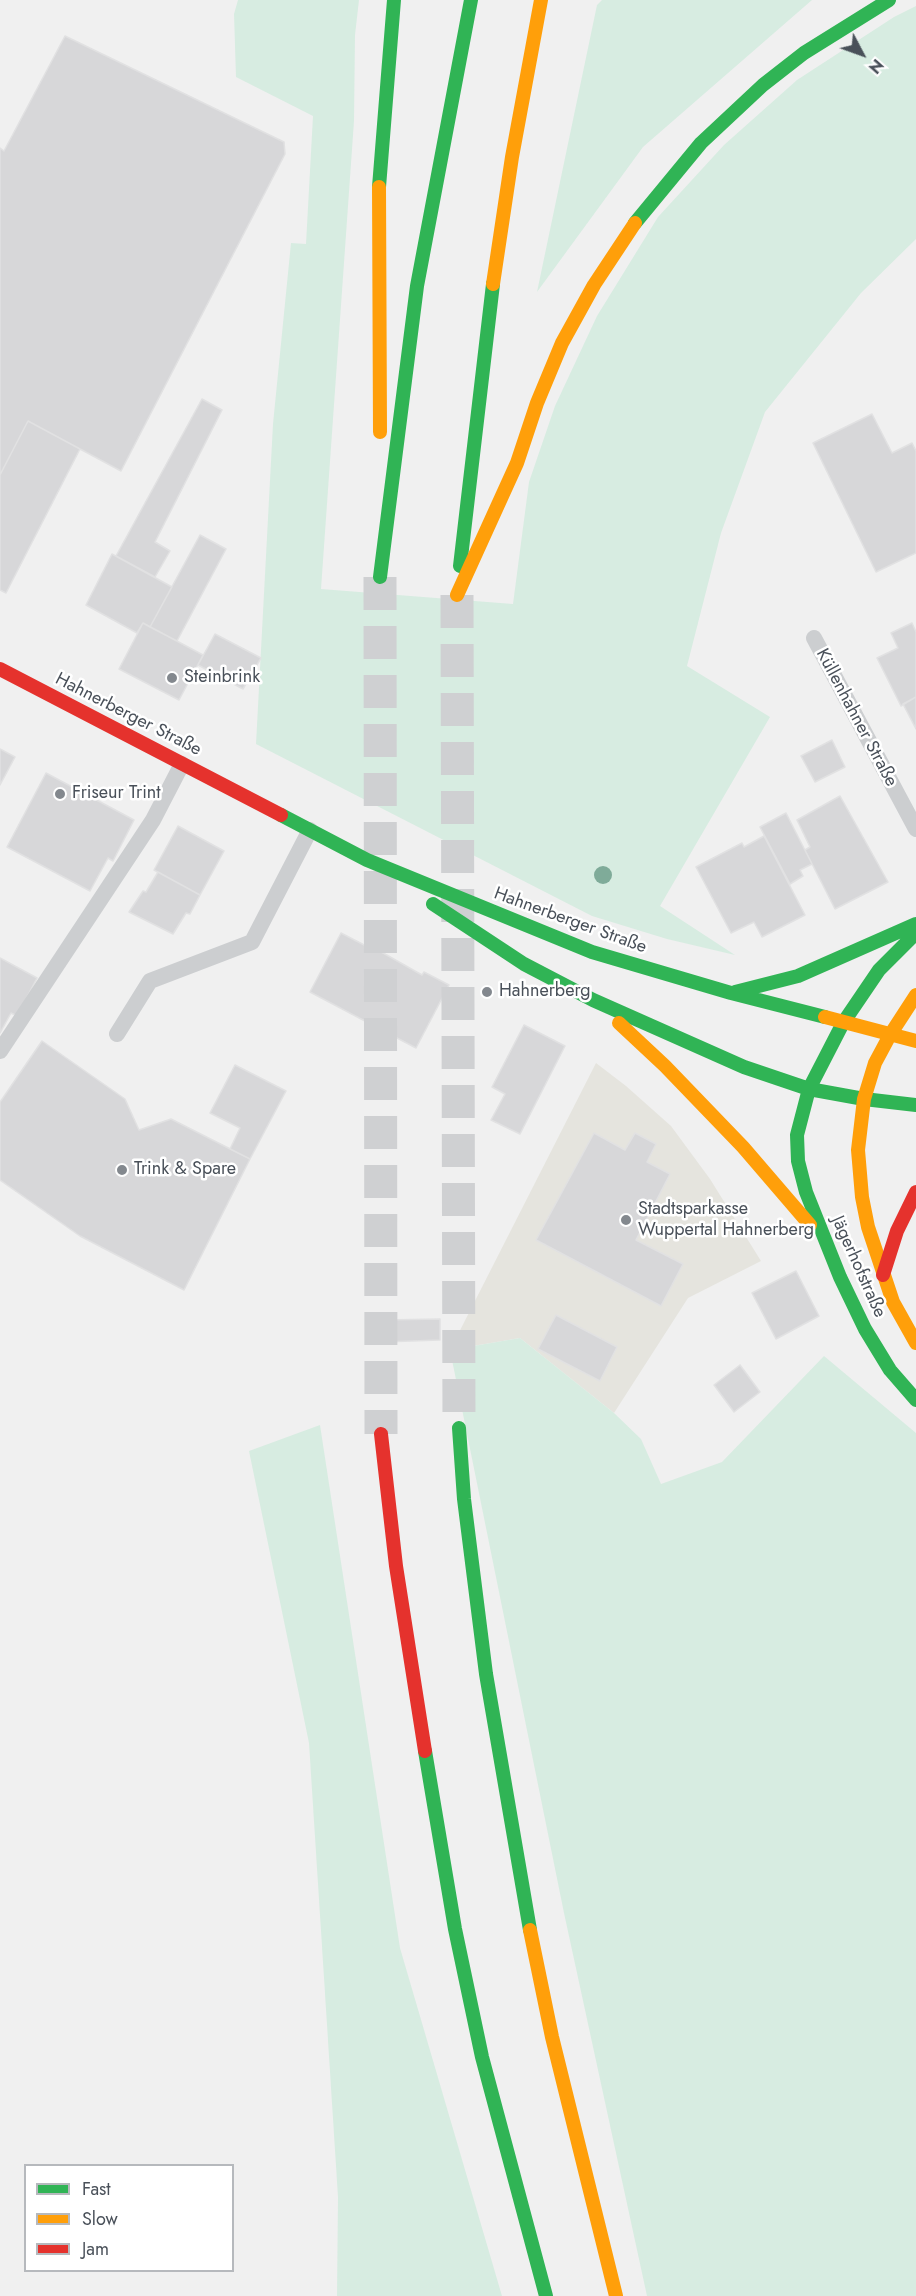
<!DOCTYPE html>
<meta charset="utf-8">
<style>
body{margin:0}
#map{position:relative;width:916px;height:2296px;overflow:hidden;background:#f0f0f0;font-family:Jost,sans-serif}
canvas{display:block}
.legend{position:absolute;left:24px;top:2164px;width:210px;height:108px;box-sizing:border-box;background:#fff;border:2px solid #b6b9bd;margin:0;padding:8px 10px;list-style:none;font-size:18px;color:#495059}
.legend li{display:flex;align-items:center;gap:12px;height:30px}
.legend b{width:30px;border:2px solid #b6b9bd}
.north{position:absolute;left:832px;top:24px;width:60px;height:60px;-webkit-text-stroke:4px #fff;paint-order:stroke;rotate:131deg;font-size:16px;font-weight:700;line-height:24px;text-align:center;color:#495059}
.north::after{content:'';display:block;margin:auto;width:21px;height:27px;background:#495059;clip-path:polygon(50% 0,100% 100%,50% 72%,0 100%)}
</style>
<div id="map">
<canvas width="916" height="2296"></canvas>
<ul class="legend">
<li><b style="height:8px;background:#30b455"></b>Fast</li>
<li><b style="height:8px;background:#ff9f0a"></b>Slow</li>
<li><b style="height:8px;background:#e5322d"></b>Jam</li>
</ul>
<div class="north">N</div>
</div>
<script>
const ctx = document.querySelector('canvas').getContext('2d');
ctx.lineJoin = 'round';
function fill(path, color) { ctx.fillStyle = color; ctx.fill(path, 'evenodd'); }
const toPath = rows => new Path2D(rows.map(r => 'M' + r).join(''));
function trace(path, color, width, dash) { ctx.strokeStyle = color; ctx.lineWidth = width; ctx.lineCap = dash ? 'butt' : 'round'; ctx.setLineDash(dash || []); ctx.stroke(path); }
function write(font, color, halo, rows, align = 'center') {
  ctx.font = font + ' Jost,sans-serif'; ctx.lineWidth = 5; ctx.setLineDash([]); ctx.textBaseline = 'middle'; ctx.strokeStyle = halo; ctx.fillStyle = color; for (const [text, x, y, turn = 0] of rows) {
    ctx.save(); ctx.translate(x, y); ctx.rotate((+turn || 0) * Math.PI / 180); ctx.textAlign = isNaN(turn) ? turn : align; if (halo) ctx.strokeText(text, 0, 0); ctx.fillText(text, 0, 0); ctx.restore();
  }
}
const commercial = toPath([
 [596,1063,626,1086,671,1126,710,1179,761,1261,688,1298,614,1413,520,1338,450,1350]
]);
const green = toPath([
 [238,0,359,0,355,35,354,121,321,589,513,604,529,482,555,406,597,316,658,217,724,145,797,80,894,17,916,6,916,239,861,293,765,412,721,533,687,666,770,717,660,906,735,955,667,939,592,916,256,744,273,424,291,243,306,244,313,116,236,77,234,14],
 [602,0,812,0,643,147,537,292,597,5],
 [520,1338,614,1413,641,1439,661,1484,722,1462,824,1356,916,1433,916,2296,647,2296,564,1913,450,1350],
 [320,1425,400,1948,502,2296,337,2296,338,2197,309,1743,249,1451]
]);
const building = toPath([
 [65,36,284,142,285,154,121,471,28,421,0,475,0,148,4,151,65,36],
 [202,399,222,410,155,542,170,551,155,577,116,556,202,399],
 [872,414,892,453,912,443,916,451,916,553,876,572,813,443,872,414],
 [28,421,80,449,6,593,0,590,0,475,28,421],
 [200,535,226,549,177,641,150,627,200,535],
 [112,554,172,587,150,627,143,623,137,633,86,605,112,554],
 [143,623,203,655,179,700,119,669,143,623],
 [912,623,916,632,916,697,901,706,877,658,898,648,891,633,912,623],
 [215,634,261,658,243,689,198,665,215,634],
 [916,697,916,729,903,704,916,697],
 [832,740,845,767,815,782,801,756,832,740],
 [0,749,15,757,0,785,0,749],
 [46,773,134,820,113,861,108,858,90,891,7,847,46,773],
 [840,796,888,882,835,909,805,850,810,847,797,820,840,796],
 [786,813,812,864,800,870,803,876,790,884,760,827,786,813],
 [178,826,224,851,200,895,154,870,178,826],
 [764,836,805,915,762,937,754,922,731,933,696,867,742,843,744,847,764,836],
 [158,872,200,895,190,914,186,913,173,934,129,912,143,891,146,892,158,872],
 [341,933,368,947,369,945,422,975,424,972,449,985,416,1048,310,992,341,933],
 [0,958,37,978,17,1016,11,1013,0,1033,0,958],
 [524,1025,565,1046,520,1134,491,1120,505,1094,492,1087,524,1025],
 [42,1041,125,1099,139,1130,171,1119,250,1159,184,1290,80,1236,0,1180,0,1102,42,1041],
 [235,1065,286,1091,250,1159,230,1149,240,1128,210,1113,235,1065],
 [594,1133,625,1150,635,1133,656,1144,647,1162,670,1174,636,1240,683,1264,661,1306,536,1240,594,1133],
 [796,1271,819,1316,776,1339,752,1293,796,1271],
 [556,1315,617,1347,600,1381,538,1349,556,1315],
 [440,1319,440,1340,383,1342,382,1320,440,1319],
 [740,1365,760,1392,734,1412,714,1385,740,1365]
]);
const highwayTunnel = toPath([
 [380,577,381,1434],
 [457,595,459,1428]
]);
const lane = toPath([
 [814,638,916,829],
 [117,1034,150,981,252,942,310,830],
 [0,1051,153,820,182,764]
]);
const fast = toPath([
 [379,187,394,0],
 [635,223,701,143,763,85,804,53,889,0],
 [460,566,493,284],
 [380,577,417,286,471,0],
 [281,815,367,860,592,952,731,993,825,1017],
 [433,904,524,964,593,1000,744,1067,809,1089,864,1099,916,1105],
 [916,933,879,970,843,1023,809,1089,797,1135,798,1161,806,1192,840,1277,865,1329,890,1370,916,1400],
 [735,992,798,976,916,924],
 [459,1428,464,1499,486,1674,530,1930],
 [425,1751,455,1929,482,2057,546,2296]
]);
const slow = toPath([
 [379,187,380,432],
 [493,284,512,157,541,0],
 [457,595,517,463,537,403,562,343,594,285,635,223],
 [916,995,890,1035,875,1063,864,1099,858,1150,862,1197,868,1227,893,1302,916,1343],
 [825,1017,916,1041],
 [619,1023,665,1066,743,1147,810,1225],
 [530,1930,552,2037,616,2296]
]);
const jam = toPath([
 [0,669,281,815],
 [883,1275,897,1231,916,1192],
 [381,1434,396,1566,425,1751]
]);
const trees = [
 [603,875]
];
const markers = [
 [172,678,6,"#83888e"],
 [60,794,6,"#83888e"],
 [487,992,6,"#83888e"],
 [122,1170,6,"#83888e"],
 [626,1220,6,"#83888e"]
];
const poiNames = [
 ["Steinbrink",184,678],
 ["Friseur Trint",72,794],
 ["Hahnerberg",499,992],
 ["Trink & Spare",134,1170],
 ["Stadtsparkasse",638,1210],
 ["Wuppertal Hahnerberg",638,1231]
];
const streetNames = [
 ["Hahnerberger Straße",128,715,27],
 ["Küllenhahner Straße",856,718,62],
 ["Hahnerberger Straße",570,921,20],
 ["Jägerhofstraße",858,1267,66]
];
fill(commercial, '#e5e4de');
fill(green, '#d7ece1');
fill(building, '#d7d7d9');
trace(building, '#e1e1e2', 1.5);
trace(highwayTunnel, '#cfd0d2', 33, [33, 16]);
trace(lane, '#ccced0', 16);
trace(fast, '#30b455', 14);
trace(slow, '#ff9f0a', 14);
trace(jam, '#e5322d', 14);
ctx.fillStyle = '#7fab99';
for (const [x, y] of trees) { ctx.beginPath(); ctx.arc(x, y, 9, 0, 2 * Math.PI); ctx.fill(); }
for (const [x, y, r, color] of markers) { const dot = new Path2D(); dot.arc(x, y, r, 0, 2 * Math.PI); ctx.fillStyle = color; ctx.fill(dot); trace(dot, '#fff', 2); }
write('18px', '#495059', '#fff', poiNames, 'left');
write('18px', '#495059', '#fff', streetNames);
</script>
